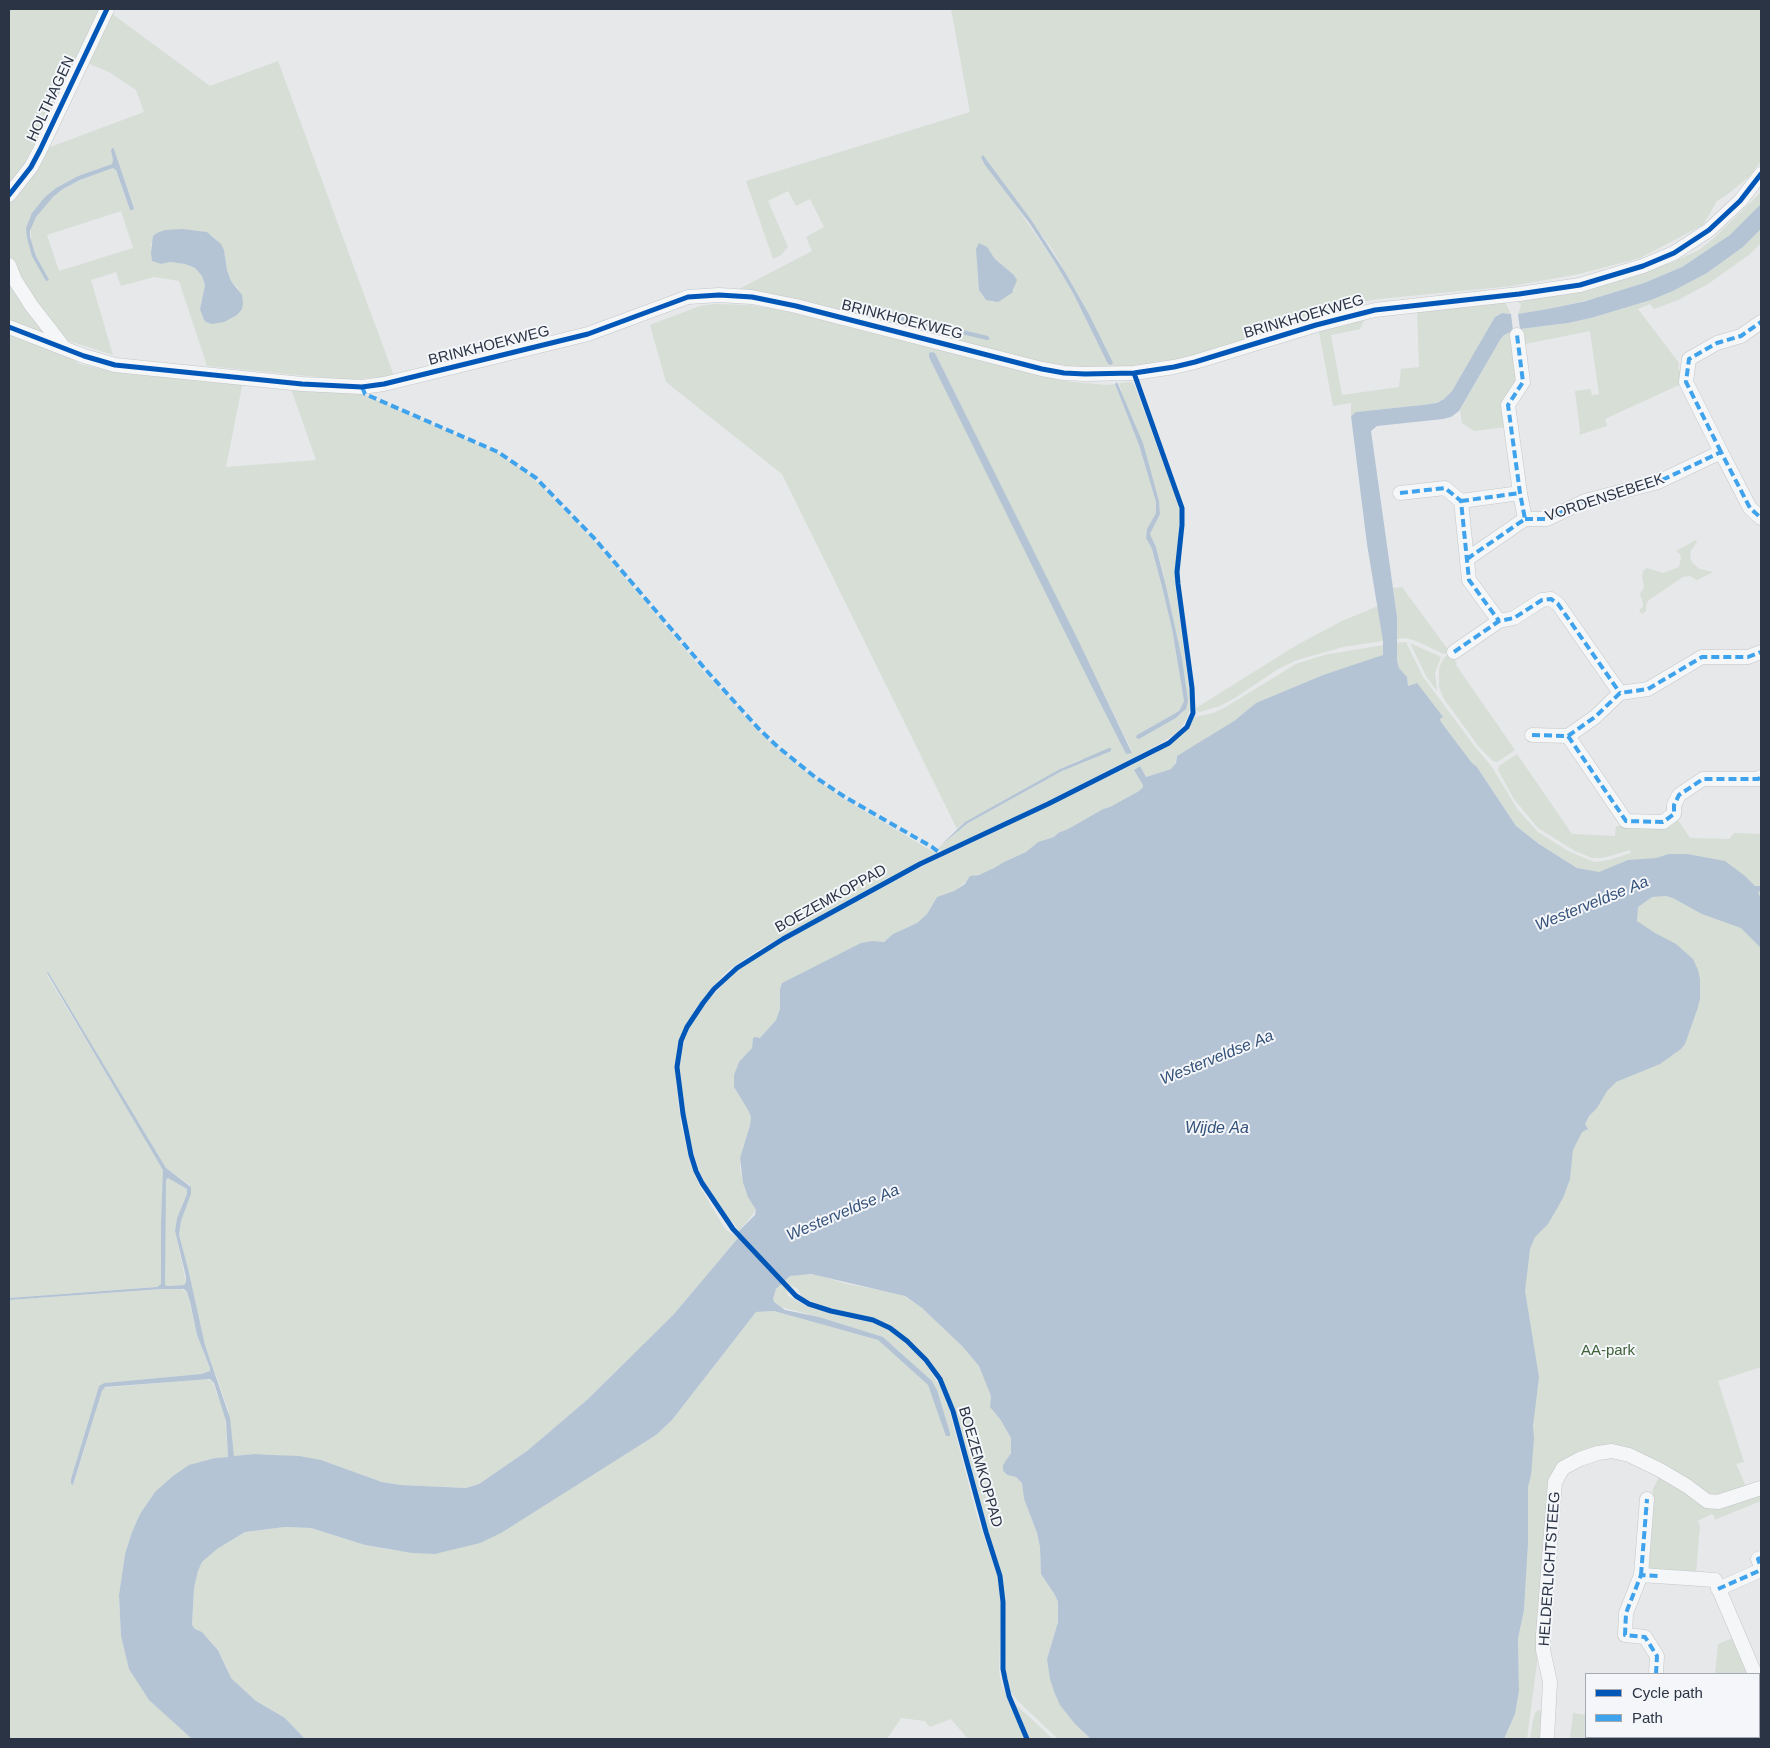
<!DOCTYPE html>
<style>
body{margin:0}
#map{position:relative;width:1770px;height:1748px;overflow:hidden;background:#e6e8ea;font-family:Helvetica,sans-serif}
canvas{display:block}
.frame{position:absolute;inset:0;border:10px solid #2b3445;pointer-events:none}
.legend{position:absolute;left:1585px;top:1673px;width:175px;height:65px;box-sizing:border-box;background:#f4f6f9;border:1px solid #a4a8b1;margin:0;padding:6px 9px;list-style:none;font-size:15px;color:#2b3445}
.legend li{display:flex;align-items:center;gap:10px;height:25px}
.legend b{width:25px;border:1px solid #a4a8b1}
</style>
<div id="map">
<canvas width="1770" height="1748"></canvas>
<div class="frame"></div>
<ul class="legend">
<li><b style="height:6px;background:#0057b8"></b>Cycle path</li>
<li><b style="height:6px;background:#3ea3ec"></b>Path</li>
</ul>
</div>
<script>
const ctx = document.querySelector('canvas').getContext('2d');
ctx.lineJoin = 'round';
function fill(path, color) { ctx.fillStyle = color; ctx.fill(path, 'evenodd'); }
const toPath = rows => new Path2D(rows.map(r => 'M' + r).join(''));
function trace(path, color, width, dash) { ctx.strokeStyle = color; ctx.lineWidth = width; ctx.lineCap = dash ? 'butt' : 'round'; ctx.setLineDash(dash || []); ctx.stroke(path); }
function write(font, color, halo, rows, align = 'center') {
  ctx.font = font + ' Helvetica,sans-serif'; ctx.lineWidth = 4; ctx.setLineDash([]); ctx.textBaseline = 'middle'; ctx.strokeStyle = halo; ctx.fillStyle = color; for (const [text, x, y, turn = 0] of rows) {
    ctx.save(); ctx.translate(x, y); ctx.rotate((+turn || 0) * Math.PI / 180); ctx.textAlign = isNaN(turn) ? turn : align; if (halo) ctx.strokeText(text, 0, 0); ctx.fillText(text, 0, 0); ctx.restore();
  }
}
const green = toPath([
 [9,9,103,9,37,147,9,189],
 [951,9,1761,9,1761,161,1750,176,1728,194,1717,201,1703,225,1640,258,1579,274,1512,286,1379,299,1338,306,1285,323,1251,336,1230,347,1145,367,1063,369,739,289,812,251,806,237,824,227,810,199,796,206,788,191,768,201,788,247,781,255,773,259,746,181,970,112],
 [983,155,1052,249,1090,316,1112,364,1096,340,1073,293,1056,264,1004,189],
 [990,251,995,259,1014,275,1016,278,1014,290,1008,296,986,300,980,291,979,281],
 [111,13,210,86,278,61,394,376,348,380,207,366,179,281,154,277,121,286,116,272,91,280,113,355,63,339,48,323,13,267,9,256,9,200,45,149,144,112,136,90,109,72,85,62],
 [114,149,134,207,130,210,115,168,113,168,81,180,63,189,47,202,36,217,31,227,31,241,40,265,27,238,28,223,56,188,78,176,112,164,113,160,111,151],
 [121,211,133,248,59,271,47,235],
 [183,229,207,232,216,239,224,250,227,270,231,281,239,289,200,309,205,285,202,276,195,268,185,264,170,262,161,264,152,261,151,244],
 [1761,192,1761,204,1742,225,1731,235,1682,267,1644,283,1597,298,1553,308,1518,314,1521,305,1516,298,1625,275,1671,263,1699,250,1714,238],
 [1761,229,1761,243,1750,254,1708,284,1678,300,1654,309,1650,304,1638,309,1679,363,1678,369,1682,370,1679,385,1605,419,1607,426,1579,435,1580,431,1575,391,1590,389,1592,395,1599,394,1590,331,1525,344,1520,329,1568,323,1591,318,1651,300,1673,291,1707,273,1743,247],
 [9,273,48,338,9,321],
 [1504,300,1511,314,1505,313,1497,315,1452,391,1444,399,1437,403,1422,405,1356,412,1351,416,1351,403,1333,406,1318,327,1363,316,1364,320,1360,329,1331,335,1342,395,1399,387,1401,369,1419,367,1417,309],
 [714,304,750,305,781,310,1064,381,1107,385,1115,384,1139,445,1156,502,1156,513,1147,530,1146,537,1152,549,1162,587,1172,629,1184,701,1179,711,1137,735,1139,739,1176,718,1182,714,1187,705,1184,676,1175,628,1162,568,1156,547,1150,534,1160,514,1159,501,1134,421,1124,400,1119,383,1132,382,1134,384,1177,500,1180,513,1175,583,1191,704,1187,719,1177,733,1154,747,1049,801,943,851,937,849,968,823,1062,771,1083,762,1081,759,1060,769,965,822,957,829,782,474,666,382,650,325,700,306],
 [932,352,935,353,1132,751,1126,754,1094,691],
 [1513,331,1520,379,1506,427,1474,431,1462,423,1460,410,1500,340,1504,335],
 [9,333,63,354,80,364,115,372,243,381,226,467,316,460,290,386,363,394,497,453,523,470,538,483,593,540,704,672,756,729,776,748,814,778,844,799,937,854,760,949,731,968,723,975,696,1008,685,1026,677,1047,676,1083,681,1124,690,1162,699,1185,725,1229,738,1238,674,1314,588,1399,527,1451,479,1484,467,1488,401,1485,382,1482,321,1460,273,1455,254,1454,234,1456,228,1409,205,1345,188,1268,179,1235,181,1221,191,1194,190,1185,166,1168,48,973,47,975,164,1170,161,1223,161,1284,157,1287,9,1298],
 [1696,540,1697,542,1691,550,1690,558,1692,562,1699,569,1713,572,1697,580,1690,576,1683,577,1649,600,1646,604,1646,611,1642,614,1639,610,1643,607,1643,603,1640,594,1644,587,1642,576,1643,571,1647,568,1663,573,1679,567,1681,557,1680,554,1676,551],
 [1402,587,1449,651,1444,654,1416,641,1406,638,1397,639,1397,617,1393,588],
 [1378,606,1383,641,1343,647,1297,660,1278,669,1235,698,1220,706,1200,712,1196,710,1196,708,1297,645,1342,621],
 [1406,642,1423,677,1476,748,1492,767,1518,810,1538,832,1568,851,1589,860,1596,862,1609,860,1631,853,1630,850,1603,858,1592,858,1575,851,1538,828,1514,799,1498,770,1499,766,1517,754,1572,834,1615,836,1616,826,1665,827,1678,817,1678,820,1690,838,1729,839,1734,833,1761,834,1761,1367,1718,1381,1744,1462,1736,1464,1747,1489,1713,1499,1624,1449,1563,1463,1527,1739,1504,1739,1515,1714,1519,1691,1518,1639,1524,1610,1528,1544,1528,1487,1531,1476,1511,1270,1636,923,1614,867,1596,873,1577,868,1539,844,1516,826,1477,767,1472,763,1441,722,1440,719,1442,718,1415,683,1410,686,1408,686,1407,677,1399,668,1397,660,1397,643],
 [1410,643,1441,657,1435,673,1437,691,1426,676],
 [1384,645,1384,654,1382,657,1323,675,1256,703,1234,721,1184,753,1178,755,1176,758,1175,766,1171,769,1146,777,1140,766,1134,770,1143,785,1143,787,1139,791,1110,807,1103,809,1068,829,1058,833,1054,837,1038,842,1026,852,1004,862,994,868,982,874,975,875,954,891,937,897,927,914,917,923,893,934,884,942,864,942,782,983,780,989,780,1009,776,1020,760,1038,753,1038,752,1048,737,1067,734,1087,748,1110,751,1117,750,1125,740,1158,740,1168,745,1190,756,1210,755,1212,739,1231,733,1222,725,1216,708,1191,696,1164,684,1111,680,1067,683,1044,690,1027,703,1006,733,974,749,961,773,947,925,865,1051,805,1156,753,1183,733,1195,717,1213,713,1224,708,1296,664,1324,655],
 [1450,653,1457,663,1456,665,1515,750,1497,762,1493,761,1479,747,1444,699,1439,687,1439,668,1444,658],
 [168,1177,187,1189,187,1194,177,1218,175,1231,186,1282,184,1285,167,1286,165,1285,165,1189,166,1180],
 [802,1274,817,1275,847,1284,901,1294,922,1308,962,1346,979,1366,991,1395,990,1407,1000,1419,1011,1438,1012,1449,1008,1459,1006,1475,1016,1477,1022,1483,1024,1499,1037,1533,1040,1547,1041,1574,1055,1595,1058,1602,1058,1622,1047,1659,1057,1699,1075,1724,1091,1739,1058,1739,1017,1700,1010,1691,1006,1674,1005,1603,1002,1578,988,1533,952,1406,939,1374,916,1346,888,1324,872,1318,822,1306,802,1297,797,1288,789,1285,785,1280,790,1276],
 [781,1284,786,1288,788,1296,808,1307,840,1316,874,1323,892,1332,915,1352,927,1366,940,1386,949,1409,977,1516,998,1578,1001,1606,999,1671,1002,1685,1025,1739,968,1739,951,1719,930,1727,925,1721,901,1718,887,1739,305,1739,285,1718,256,1701,231,1678,218,1649,202,1632,195,1629,192,1625,194,1588,198,1571,202,1562,217,1549,245,1532,285,1527,311,1528,365,1545,391,1550,435,1554,454,1549,550,1501,656,1435,672,1420,756,1312,774,1311,878,1340,928,1385,950,1435,935,1386,900,1352,885,1339,819,1317,781,1307,774,1302,773,1299,776,1289],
 [162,1289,181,1289,187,1292,197,1335,210,1368,210,1371,201,1374,104,1383,99,1386,71,1479,71,1484,73,1485,74,1483,103,1388,205,1379,212,1381,225,1414,228,1457,215,1458,155,1492,140,1514,132,1532,125,1554,119,1595,121,1636,130,1669,166,1715,192,1739,9,1739,9,1300],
 [1662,1476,1703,1505,1761,1492,1761,1501,1714,1520,1715,1517,1712,1514,1697,1521,1700,1525,1696,1574,1651,1569,1648,1566,1647,1561,1653,1489,1659,1477],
 [1733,1638,1749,1674,1715,1674,1718,1644],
 [1012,1702,1013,1702,1053,1739,1028,1739],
 [1538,1710,1545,1710,1543,1739,1530,1739,1533,1720,1535,1713],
 [1573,1713,1586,1715,1586,1737,1608,1737,1608,1739,1570,1739]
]);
const water = toPath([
 [112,148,114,149,134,208,133,210,130,210,116,170,113,168,80,180,63,189,53,197,36,217,30,231,30,237,36,256,49,280,46,281,32,256,27,238,26,228,32,213,45,197,56,188,78,176,112,164,113,160,111,151],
 [983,155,1032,221,1065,272,1090,316,1113,363,1111,365,1108,364,1073,293,1056,264,1030,224,985,165,981,157],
 [1761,204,1761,229,1743,247,1707,273,1673,291,1651,300,1591,318,1568,323,1520,329,1518,314,1553,308,1586,301,1644,283,1682,267,1730,235],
 [183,229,207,232,221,244,224,250,227,270,231,281,242,295,243,303,242,309,237,315,224,322,212,324,206,322,204,320,200,309,205,285,202,276,195,268,185,264,170,262,161,264,152,261,151,253,153,236,157,233,165,230],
 [979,243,987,247,995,259,1014,275,1017,280,1012,293,998,302,986,300,979,290,976,249],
 [887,312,988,336,990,339,987,340,887,317,885,316],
 [1502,313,1511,314,1513,331,1504,335,1500,340,1459,411,1451,417,1443,419,1377,426,1371,431,1397,617,1397,660,1399,668,1407,677,1408,686,1417,683,1427,696,1443,717,1440,719,1441,722,1472,763,1477,767,1516,826,1539,844,1577,868,1599,872,1628,860,1656,858,1669,854,1687,854,1725,861,1745,876,1755,886,1761,886,1761,891,1758,892,1761,899,1761,948,1741,928,1702,914,1673,898,1666,896,1652,897,1638,907,1637,921,1655,933,1676,944,1693,959,1698,970,1700,979,1700,999,1697,1010,1685,1044,1681,1049,1660,1064,1616,1082,1607,1091,1597,1108,1589,1116,1585,1124,1588,1129,1582,1132,1573,1150,1570,1179,1563,1198,1548,1224,1535,1237,1530,1249,1525,1291,1539,1377,1533,1426,1534,1438,1531,1476,1528,1487,1528,1544,1524,1610,1518,1639,1519,1691,1515,1714,1504,1739,1091,1739,1075,1724,1060,1705,1055,1694,1050,1679,1047,1659,1058,1622,1058,1602,1055,1595,1041,1574,1040,1547,1037,1533,1024,1499,1022,1483,1016,1477,1007,1475,1003,1470,1003,1465,1011,1453,1011,1438,1000,1419,990,1407,991,1396,979,1366,962,1346,922,1308,905,1296,811,1274,790,1276,776,1289,773,1299,774,1302,785,1310,819,1317,883,1337,932,1381,937,1390,950,1433,950,1436,946,1436,928,1385,878,1340,774,1311,756,1312,672,1420,656,1435,501,1533,480,1543,435,1554,412,1553,365,1545,311,1528,285,1527,245,1532,217,1549,202,1562,198,1571,194,1588,192,1625,195,1629,202,1632,218,1650,231,1678,256,1701,285,1718,305,1739,192,1739,149,1700,129,1669,121,1636,119,1595,125,1554,132,1532,140,1514,155,1492,173,1476,189,1465,215,1458,228,1457,226,1421,214,1383,210,1379,105,1387,102,1391,73,1485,71,1484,71,1479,99,1386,104,1383,201,1374,210,1371,210,1368,197,1335,190,1302,187,1292,184,1289,162,1289,9,1300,9,1298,157,1287,161,1284,161,1223,163,1170,47,973,48,972,166,1168,191,1187,191,1194,181,1221,179,1235,188,1268,205,1345,230,1418,234,1456,254,1454,273,1455,299,1456,321,1460,382,1482,401,1485,466,1488,479,1484,527,1451,588,1399,674,1314,738,1238,739,1231,755,1215,756,1210,748,1197,743,1183,740,1158,750,1125,751,1117,748,1110,734,1087,734,1075,739,1062,752,1048,753,1038,755,1037,760,1038,776,1020,780,1009,780,989,782,983,861,943,872,941,884,942,893,934,917,923,927,914,937,897,954,891,965,884,970,876,979,875,994,868,1004,862,1026,852,1038,842,1054,837,1058,833,1068,829,1103,809,1110,807,1139,791,1143,787,1143,785,1134,770,1140,766,1146,777,1171,769,1176,763,1177,756,1234,721,1256,703,1323,675,1383,655,1383,641,1367,544,1351,416,1356,412,1422,405,1437,403,1444,399,1452,391,1495,317],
 [168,1178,187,1189,187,1194,177,1218,175,1231,186,1277,186,1282,184,1285,167,1286,165,1285,166,1180],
 [932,352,935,353,1079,642,1132,753,1126,754,1094,691,929,357,929,353],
 [1117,382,1143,443,1159,501,1160,514,1150,534,1156,547,1166,586,1182,659,1188,701,1186,709,1176,718,1139,739,1136,738,1137,735,1179,711,1184,701,1172,629,1162,587,1152,549,1146,538,1147,529,1156,513,1156,502,1139,445,1115,384],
 [1109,748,1111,748,1111,751,1062,771,968,823,940,846,965,822,1060,769]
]);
const minor = toPath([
 [9,195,31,167,40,150,107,9],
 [9,265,15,280,31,305,62,345],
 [9,327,84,356,115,365,302,384,362,387,384,384,588,334,688,297,719,295,752,297,796,306,1042,369,1064,373,1085,374,1134,373,1174,367,1195,362,1316,325,1375,310,1519,294,1580,285,1643,266,1674,253,1709,230,1740,201,1761,174],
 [1721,452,1686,382,1689,359,1717,343,1741,336,1761,322],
 [1400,493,1445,488,1461,501,1469,580,1499,621],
 [1461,501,1520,493],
 [1525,519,1547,519,1585,501,1658,482,1721,452,1750,508,1761,518],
 [1467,559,1525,519,1520,493,1508,405,1523,382,1517,335],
 [1454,652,1499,621,1514,618,1542,600,1551,599,1558,604,1620,693],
 [1532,735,1568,736,1595,717,1620,693,1648,689,1702,657,1748,657,1761,652],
 [1568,736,1626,821,1663,822,1674,814,1674,805,1679,795,1703,779,1758,779,1761,777],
 [1761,1558,1758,1559,1761,1567],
 [1641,1575,1647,1499],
 [1718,1589,1761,1570],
 [1656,1674,1657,1656,1645,1637,1625,1635,1626,1613,1641,1575,1715,1580,1755,1674],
 [1759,1684,1761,1690],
 [1547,1739,1550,1682,1543,1650,1543,1635,1555,1482,1563,1468,1580,1459,1598,1453,1612,1451,1629,1455,1660,1470,1687,1486,1707,1501,1718,1502,1761,1488],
 [1620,1739,1620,1737]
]);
const quiet = toPath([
 [362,387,365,394,498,452,536,478,594,538,706,670,758,728,778,747,815,777,845,797,932,847,941,854],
 [1721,452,1686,382,1689,359,1717,343,1741,336,1761,322],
 [1400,493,1445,488,1461,501,1469,580,1499,621],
 [1461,501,1520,493],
 [1525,519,1547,519,1585,501,1658,482,1721,452,1750,508,1761,518],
 [1467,559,1525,519,1520,493,1508,405,1523,382,1517,335],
 [1454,652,1499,621,1514,618,1542,600,1551,599,1558,604,1620,693],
 [1532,735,1568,736,1595,717,1620,693,1648,689,1702,657,1748,657,1761,652],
 [1568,736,1626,821,1663,822,1674,814,1674,805,1679,795,1703,779,1758,779,1761,777],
 [1761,1558,1758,1559,1761,1567],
 [1641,1575,1647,1499],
 [1718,1589,1761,1570],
 [1656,1674,1657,1656,1645,1637,1625,1635,1626,1613,1641,1575,1659,1576]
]);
const cycleway = toPath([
 [9,195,31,167,40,150,107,9],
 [9,327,84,356,115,365,302,384,362,387,384,384,588,334,688,297,719,295,752,297,796,306,1042,369,1064,373,1085,374,1134,373,1174,367,1195,362,1316,325,1375,310,1519,294,1580,285,1643,266,1674,253,1709,230,1740,201,1761,174],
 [1027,1739,1009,1696,1005,1679,1003,1669,1003,1602,1000,1576,986,1532,953,1411,940,1379,926,1360,907,1341,890,1328,873,1320,831,1311,809,1304,796,1296,733,1229,702,1183,696,1171,691,1155,683,1114,677,1067,681,1041,687,1027,703,1003,714,989,737,968,783,939,920,864,1048,804,1169,743,1187,727,1193,713,1192,688,1178,584,1177,572,1182,525,1182,508,1134,373]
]);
const streetNames = [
 ["HOLTHAGEN",51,99,-65],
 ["BRINKHOEKWEG",1304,317,-16],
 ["BRINKHOEKWEG",902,320,14],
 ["BRINKHOEKWEG",489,346,-14],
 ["VORDENSEBEEK",1605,498,-18],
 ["BOEZEMKOPPAD",831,899,-29],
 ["BOEZEMKOPPAD",980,1467,74],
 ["HELDERLICHTSTEEG",1550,1569,-86]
];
const parkNames = [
 ["AA-park",1608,1351]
];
const waterNames = [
 ["Westerveldse Aa",1592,904,-22],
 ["Westerveldse Aa",1217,1058,-22],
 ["Wijde Aa",1217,1129],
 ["Westerveldse Aa",843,1213,-23]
];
fill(green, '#d6ded6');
fill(water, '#b4c4d5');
trace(minor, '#c4c6c8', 15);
trace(minor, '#f5f6f7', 14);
trace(quiet, '#3ea3ec', 4, [8, 4]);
trace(cycleway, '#0057b8', 5);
write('15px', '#2b3445', '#f4f6f9', streetNames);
write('15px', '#3f6138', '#f4f6f9', parkNames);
write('italic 16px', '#34527a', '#f4f6f9', waterNames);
</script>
